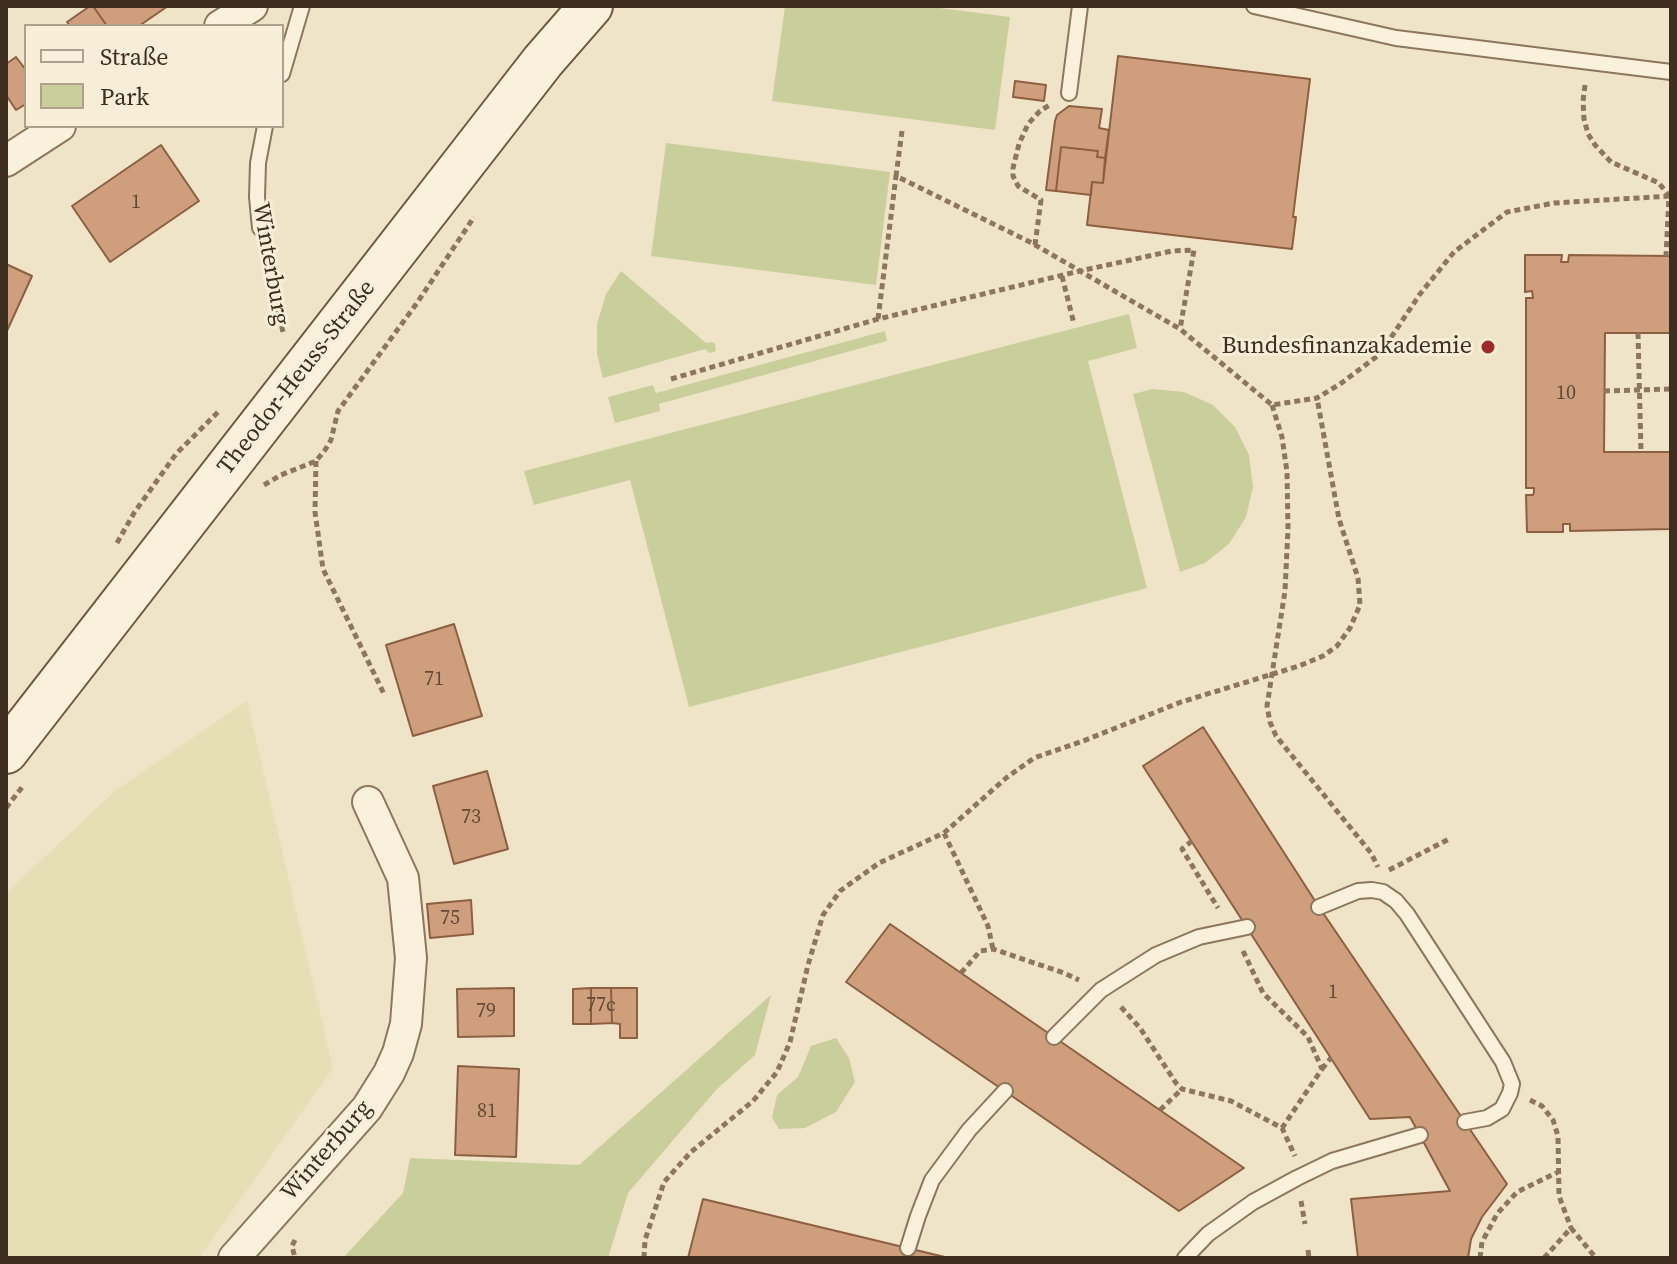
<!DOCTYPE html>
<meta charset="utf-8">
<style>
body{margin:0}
#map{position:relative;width:1677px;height:1264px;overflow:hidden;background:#f0e4c8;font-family:"Source Serif 4",serif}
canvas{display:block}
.frame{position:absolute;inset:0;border:8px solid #3d2e20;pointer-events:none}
.legend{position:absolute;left:24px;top:24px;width:260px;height:104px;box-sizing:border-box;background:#f7eed8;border:2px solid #ada18e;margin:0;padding:10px 14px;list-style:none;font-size:24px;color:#3d2e20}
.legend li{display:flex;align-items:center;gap:16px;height:40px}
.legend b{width:40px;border:2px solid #ada18e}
</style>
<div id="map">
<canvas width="1677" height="1264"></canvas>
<div class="frame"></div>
<ul class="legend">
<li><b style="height:10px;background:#faf1dc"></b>Straße</li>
<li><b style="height:22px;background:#c9cf9b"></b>Park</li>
</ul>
</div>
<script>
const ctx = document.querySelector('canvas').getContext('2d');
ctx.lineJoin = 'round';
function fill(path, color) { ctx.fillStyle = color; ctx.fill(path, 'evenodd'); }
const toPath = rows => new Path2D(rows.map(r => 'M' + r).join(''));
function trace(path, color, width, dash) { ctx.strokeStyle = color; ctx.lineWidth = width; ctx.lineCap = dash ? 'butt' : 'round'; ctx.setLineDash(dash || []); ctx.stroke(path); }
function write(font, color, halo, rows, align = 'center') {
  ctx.font = font + ' "Source Serif 4",serif'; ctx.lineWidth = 6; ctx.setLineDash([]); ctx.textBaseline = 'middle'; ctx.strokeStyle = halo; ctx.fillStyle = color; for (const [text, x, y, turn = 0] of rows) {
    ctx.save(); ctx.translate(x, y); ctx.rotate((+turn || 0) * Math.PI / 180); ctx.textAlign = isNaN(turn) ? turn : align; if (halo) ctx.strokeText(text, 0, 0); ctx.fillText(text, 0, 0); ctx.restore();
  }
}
const farmland = toPath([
 [247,701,333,1068,199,1258,6,1258,6,893,116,790]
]);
const green = toPath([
 [785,6,924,6,1010,17,995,130,772,101],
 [666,143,890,172,876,285,651,256],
 [621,271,706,343,712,342,715,344,716,351,709,353,705,349,603,378,597,354,597,324,606,294],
 [1129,314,1137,348,1088,361,1147,588,689,707,630,480,534,505,524,471],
 [885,331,887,341,659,404,660,411,615,423,608,397,653,385,656,393],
 [1153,389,1184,392,1213,405,1235,427,1249,455,1253,487,1246,517,1229,544,1205,563,1180,572,1133,394],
 [771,995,755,1055,716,1090,628,1193,608,1258,343,1258,403,1193,410,1158,579,1165],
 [836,1038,849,1058,855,1082,836,1112,805,1128,779,1129,772,1118,777,1095,798,1077,811,1046]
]);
const building = toPath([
 [90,6,93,6,107,26,70,26,67,22,90,6],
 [93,6,168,6,139,26,107,26,93,6],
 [1118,56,1310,79,1293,217,1296,217,1292,249,1087,225,1092,182,1103,183,1118,56],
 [16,57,26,70,26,104,16,110,6,95,6,64,16,57],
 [1015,81,1046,85,1044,101,1013,97,1015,81],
 [1069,106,1102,109,1099,128,1109,130,1105,158,1097,157,1098,151,1061,147,1056,191,1046,190,1055,121,1057,115,1069,106],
 [161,145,199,201,110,262,72,206,161,145],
 [1061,147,1098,151,1097,157,1105,158,1103,183,1092,182,1091,195,1056,191,1061,147],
 [1525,255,1562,255,1561,262,1568,262,1569,255,1671,256,1671,333,1605,333,1604,452,1671,452,1671,529,1570,531,1570,524,1563,524,1563,532,1527,532,1526,495,1533,495,1534,492,1534,488,1526,488,1526,298,1533,298,1532,291,1525,292,1525,255],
 [6,264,32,276,6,333,6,264],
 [454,624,482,716,413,736,386,645,454,624],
 [1203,727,1319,907,1507,1184,1482,1217,1471,1239,1468,1258,1358,1258,1351,1199,1450,1191,1410,1117,1370,1119,1143,766,1203,727],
 [487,771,508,849,454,864,433,786,487,771],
 [471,900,473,934,430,938,427,904,471,900],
 [890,924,1244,1168,1179,1211,846,982,890,924],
 [514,988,514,1036,458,1037,457,989,514,988],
 [591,988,591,1024,573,1024,573,989,591,988],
 [591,988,611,988,612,1023,591,1024,591,988],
 [611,988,637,988,637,1038,620,1038,620,1024,612,1023,611,988],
 [458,1066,519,1069,516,1157,455,1155,458,1066],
 [703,1199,949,1258,688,1258,703,1199]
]);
const path = toPath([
 [1585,85,1583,101,1584,119,1588,134,1595,145,1611,162,1659,183,1669,196,1666,256],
 [902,131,896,176,1030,242,1180,329,1272,405,1317,398,1340,384,1380,354,1420,294,1454,252,1507,212,1554,203,1671,196],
 [1035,245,1041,200,1018,186,1013,176,1013,168,1019,144,1028,124,1040,111,1051,104],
 [264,248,283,332],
 [1062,276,1074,324],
 [878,319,896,176],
 [1638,333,1641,452],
 [671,379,878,319,1080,271,1172,251,1194,250,1180,329],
 [1604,391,1671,389],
 [1272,405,1282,437,1287,472,1288,529,1285,591,1267,706,1270,722,1276,736,1371,853,1378,867],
 [316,461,315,512,323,569,385,696],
 [264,485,281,475,316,461,325,450,331,440,338,411,417,303,474,217],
 [117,543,134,513,176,454,218,412],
 [6,808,23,786],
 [944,833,988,926,993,949],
 [1192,841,1182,849,1218,908],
 [1389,870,1449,839],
 [1243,951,1263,993,1308,1037,1322,1069,1282,1128],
 [961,973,980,951,993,949,1064,973,1079,980],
 [1121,1007,1140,1028,1176,1083,1182,1089,1231,1101,1282,1128,1295,1156],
 [1322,1069,1331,1058],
 [1530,1100,1542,1106,1553,1120,1558,1136,1559,1196,1571,1228],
 [1160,1110,1182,1089],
 [1301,1201,1305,1224],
 [295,1240,292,1246,295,1258],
 [1308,1250,1309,1258],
 [644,1258,645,1240,664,1182,691,1152,753,1101,777,1072,790,1042,808,965,823,915,840,891,879,863,944,833,1006,778,1034,758,1083,741,1181,702,1299,666,1323,656,1337,646,1350,628,1360,605,1358,578,1339,519,1317,398],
 [1480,1258,1482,1242,1497,1214,1517,1192,1558,1172],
 [1544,1258,1571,1228,1596,1258]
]);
const service = toPath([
 [1254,6,1396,38,1671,72],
 [282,74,302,6],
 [1069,93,1080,6],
 [260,228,257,197,258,163,265,126],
 [1319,907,1358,891,1372,890,1383,892,1396,901,1407,914,1503,1062,1512,1084,1510,1093,1502,1109,1487,1118,1465,1122],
 [1054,1037,1101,990,1156,955,1199,937,1247,927],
 [908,1248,918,1216,932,1180,969,1130,1005,1091],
 [1185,1258,1208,1234,1253,1202,1297,1178,1332,1161,1420,1135]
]);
const minor = toPath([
 [220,26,252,6],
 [6,161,60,126],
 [234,1258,367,1108,389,1073,398,1053,406,1024,411,958,403,878,368,802]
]);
const secondary = toPath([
 [6,752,543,61,591,6]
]);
const markers = [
 [1488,347,8,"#9e2a2b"]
];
const numberNames = [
 ["1",136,203],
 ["10",1566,394],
 ["71",434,680],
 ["73",471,818],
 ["75",450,919],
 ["1",1333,993],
 ["77c",601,1006],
 ["79",486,1012],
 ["81",487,1112]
];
const streetNames = [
 ["Winterburg",270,264,80],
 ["Theodor-Heuss-Straße",297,378,-52],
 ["Winterburg",327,1151,-49]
];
const poiNames = [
 ["Bundesfinanzakademie",1472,347]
];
fill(farmland, '#e6deb5');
fill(green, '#c9cf9b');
fill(building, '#cf9f7d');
trace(building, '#8d5f41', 2);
trace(service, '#8d765c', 18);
trace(minor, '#8d765c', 34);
trace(secondary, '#6f573f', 46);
trace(path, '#8d765c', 5, [6, 4]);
trace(service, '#faf1dc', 14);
trace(minor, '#faf1dc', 30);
trace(secondary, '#faf1dc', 42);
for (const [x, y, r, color] of markers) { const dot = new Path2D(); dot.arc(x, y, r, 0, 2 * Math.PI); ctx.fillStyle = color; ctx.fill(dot); trace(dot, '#f7eed8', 3); }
write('20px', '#624a37', null, numberNames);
write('24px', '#3d2e20', '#f7eed8', streetNames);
write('24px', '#3d2e20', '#f7eed8', poiNames, 'right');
</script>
